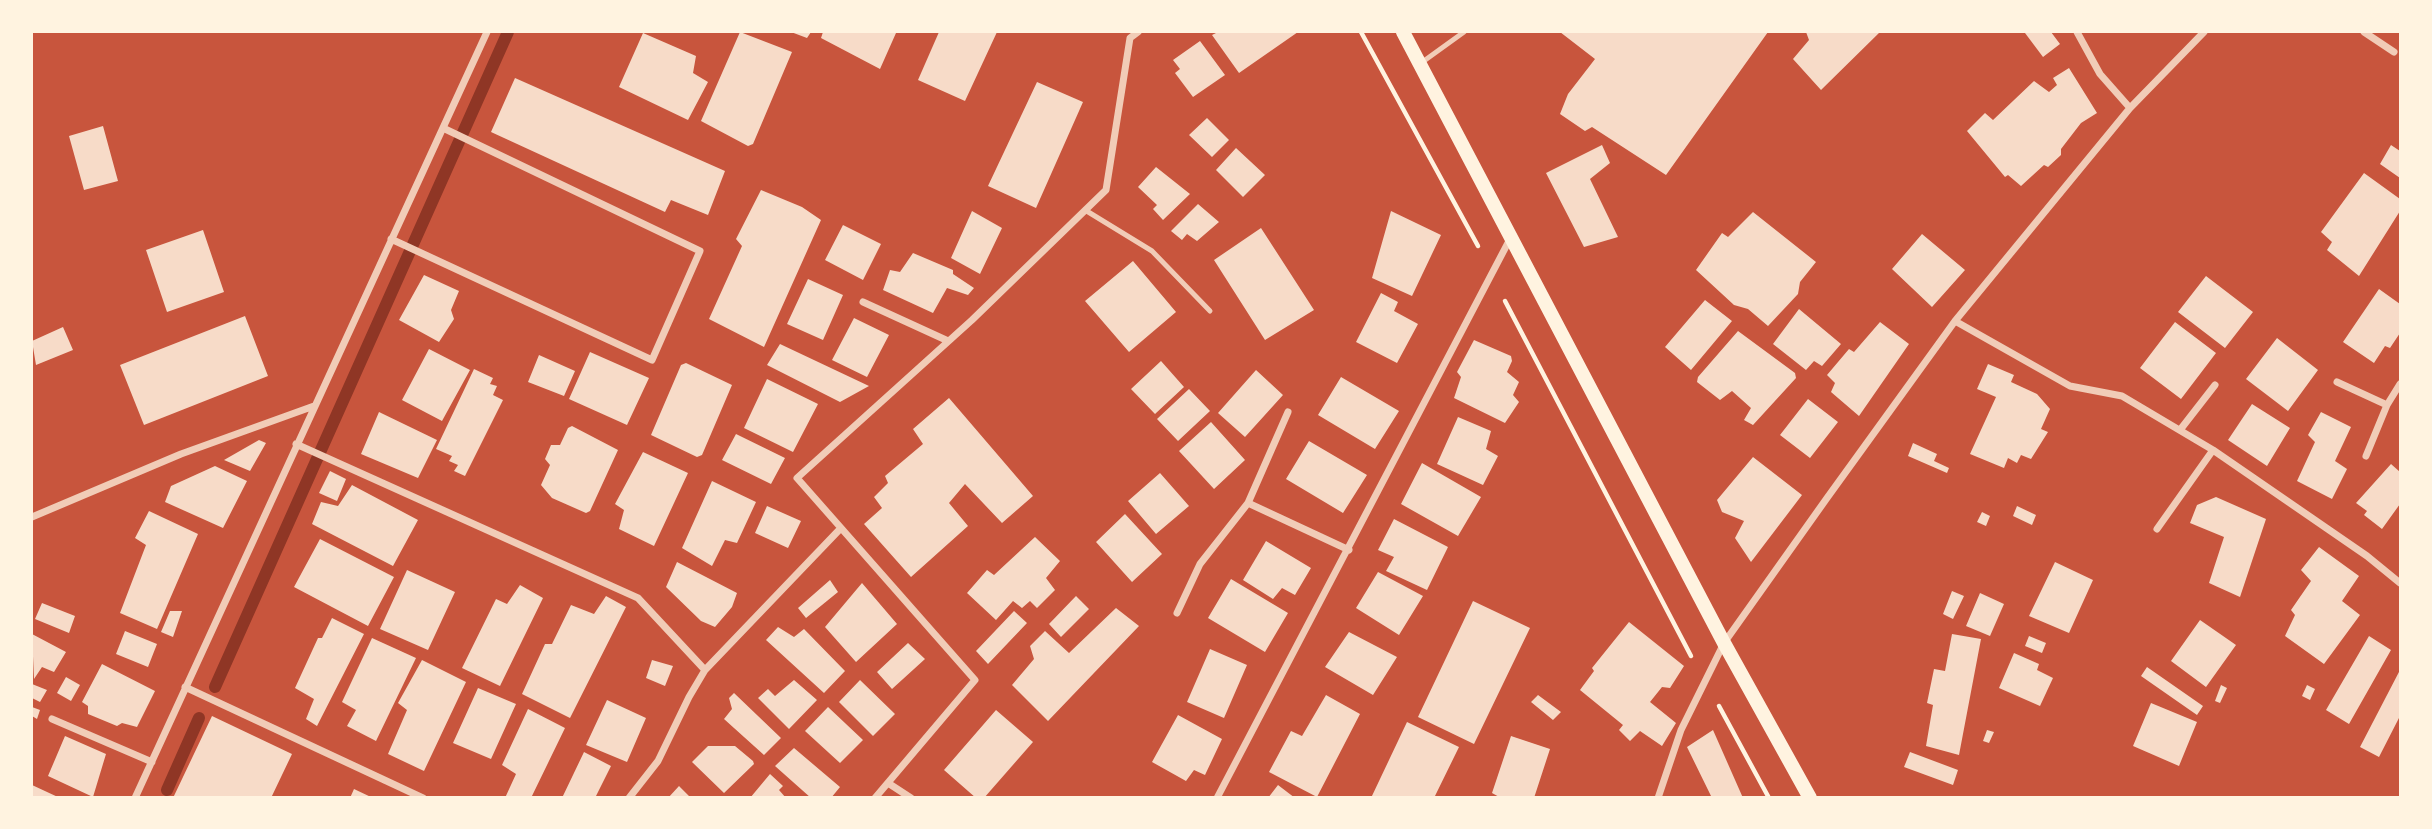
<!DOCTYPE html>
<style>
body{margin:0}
#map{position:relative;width:2432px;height:829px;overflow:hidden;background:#c8553d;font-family:Jost,sans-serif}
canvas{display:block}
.frame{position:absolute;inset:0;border:33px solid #fff3e0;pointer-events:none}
</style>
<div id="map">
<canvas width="2432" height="829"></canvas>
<div class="frame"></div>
</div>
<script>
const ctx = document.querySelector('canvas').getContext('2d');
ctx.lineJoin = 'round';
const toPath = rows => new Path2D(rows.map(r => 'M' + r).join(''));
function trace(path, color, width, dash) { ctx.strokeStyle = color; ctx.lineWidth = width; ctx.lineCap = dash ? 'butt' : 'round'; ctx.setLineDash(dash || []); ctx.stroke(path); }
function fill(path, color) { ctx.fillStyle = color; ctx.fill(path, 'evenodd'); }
const stream = toPath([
 [215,687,508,32],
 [167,790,199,718]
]);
const building = toPath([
 [740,32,792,52,753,144,748,146,701,121],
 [791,32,811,32,807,38],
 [823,32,893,32,896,33,880,69,821,38],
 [939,32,997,32,965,101,918,80],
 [1218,32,1298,32,1239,73,1212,35],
 [1560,32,1768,32,1666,175,1592,127,1585,131,1560,114,1568,94,1595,59],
 [1806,32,1880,32,1821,90,1793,59,1809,40],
 [2051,32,2060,44,2043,57,2025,33],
 [643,33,696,56,693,73,708,82,688,120,619,87],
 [1200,41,1225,75,1193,97,1175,73,1180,69,1173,60],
 [2069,68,2097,113,2081,123,2061,149,2061,155,2048,167,2044,165,2021,186,2008,175,2005,177,1967,131,1985,113,1993,120,2034,81,2049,92,2057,85,2053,78],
 [515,78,725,171,708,215,671,200,665,212,491,132],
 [1037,82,1083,102,1036,208,988,186],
 [1207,118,1229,140,1212,157,1189,135],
 [103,126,118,181,84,190,69,136],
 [1602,145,1610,163,1590,179,1618,237,1584,247,1546,173],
 [2391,145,2400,151,2400,178,2380,164],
 [1236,148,1265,175,1243,197,1216,170],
 [1156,167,1190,194,1163,220,1153,209,1157,205,1138,187],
 [2364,173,2400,199,2400,211,2359,276,2327,250,2332,242,2321,232],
 [761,190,802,207,821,220,764,347,709,319,742,246,736,239],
 [1198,204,1219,222,1197,241,1187,234,1182,240,1171,231],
 [972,211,1002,228,980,274,951,258],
 [1391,211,1441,235,1412,296,1372,278],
 [1753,212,1816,262,1800,282,1798,294,1768,326,1748,309,1734,305,1696,270,1722,233,1728,237],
 [843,225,881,244,863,280,825,260],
 [1261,228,1314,310,1265,340,1214,260],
 [203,230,224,292,167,312,146,250],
 [1922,234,1965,270,1932,307,1892,269],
 [913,253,953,270,953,274,974,288,968,295,947,288,933,313,883,290,890,270,900,272],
 [1133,261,1176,312,1129,352,1085,301],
 [424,275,459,291,451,310,454,319,439,342,399,320],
 [2206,276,2253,312,2225,348,2178,312],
 [808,279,843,295,823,340,787,324],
 [2379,289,2400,304,2400,333,2390,348,2385,346,2374,363,2343,342],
 [1381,293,1398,302,1394,311,1418,324,1397,363,1356,342],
 [1705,300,1732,321,1691,370,1665,347],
 [1799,309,1841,344,1822,366,1814,361,1806,370,1773,344],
 [245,316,268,376,144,425,120,365],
 [854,318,889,335,867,377,832,360],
 [1880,322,1909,344,1859,416,1831,392,1835,383,1827,375,1849,349,1854,352],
 [2175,322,2216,353,2181,399,2140,368],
 [63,327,73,350,36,365,32,341],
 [1738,331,1795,373,1796,378,1753,425,1744,420,1751,408,1732,391,1720,400,1697,382,1698,377],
 [2277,338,2318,370,2288,411,2246,379],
 [1474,340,1511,356,1512,361,1507,372,1519,382,1513,395,1519,402,1505,423,1454,398,1461,377,1457,372],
 [780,344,869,386,840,402,767,365],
 [429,349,470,370,442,421,402,400],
 [590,352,649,378,627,425,569,399],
 [539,355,575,371,564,396,528,382],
 [1161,361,1184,387,1155,414,1131,389],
 [686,363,732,385,702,455,697,457,651,435,681,365],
 [1988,364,2014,375,2011,382,2037,394,2050,409,2041,429,2048,432,2031,459,2021,455,2017,463,2008,458,2004,468,1970,454,1996,397,1977,389],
 [474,369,493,378,490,384,497,386,493,395,503,400,465,476,454,471,458,465,449,461,452,456,436,449],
 [1256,370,1283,395,1245,437,1218,413],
 [1341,377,1399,411,1375,449,1318,415],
 [767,379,818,404,793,452,744,428],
 [1189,389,1210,411,1178,441,1157,419],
 [949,398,1033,496,1002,523,965,484,949,503,968,526,911,577,864,524,882,508,874,497,888,483,885,476,923,444,913,429],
 [1808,399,1838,422,1810,458,1780,435],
 [2252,404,2290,428,2267,466,2228,440],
 [379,412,437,440,418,478,361,454],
 [2321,412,2351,427,2335,461,2347,469,2332,499,2297,481,2315,442,2308,435],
 [1458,417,1491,431,1486,449,1498,456,1483,485,1437,464],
 [1211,422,1245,460,1214,489,1179,451],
 [572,426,618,450,590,511,586,513,552,498,541,485,550,465,545,459,551,445,560,445,568,428],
 [736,434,785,458,771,484,722,460],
 [259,440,266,443,250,471,224,460],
 [1309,441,1367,475,1343,513,1286,479],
 [1913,443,1937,454,1934,461,1949,468,1947,473,1908,456],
 [643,452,688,473,654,546,619,529,624,510,615,504],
 [1753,457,1802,495,1751,562,1735,538,1744,521,1722,512,1717,500],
 [1422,463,1481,497,1458,536,1401,504],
 [2391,464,2400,472,2400,504,2382,529,2364,515,2367,511,2356,503],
 [215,466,247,481,223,528,165,502,171,486],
 [330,471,346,479,337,501,319,493],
 [1160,473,1189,506,1156,534,1128,501],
 [712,481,756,502,737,543,725,540,712,566,682,548],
 [352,485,418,520,393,566,312,524,321,502,338,506],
 [2216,497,2266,519,2240,597,2209,583,2224,537,2190,523,2197,505],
 [767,506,801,521,788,548,755,533],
 [2017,506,2036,515,2032,525,2013,516],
 [149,511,198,534,157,629,120,613,146,545,135,538],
 [1982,512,1990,516,1986,526,1977,522],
 [1125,514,1162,554,1132,582,1096,542],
 [1394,519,1448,547,1427,590,1386,571,1394,557,1378,550],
 [1035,537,1060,561,1046,578,1055,590,1037,608,1030,601,1022,608,1013,601,996,620,967,593,987,570,994,575],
 [320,539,394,577,368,626,294,587],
 [1266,541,1311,568,1295,595,1282,588,1273,599,1243,580],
 [2319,547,2359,576,2342,601,2360,615,2324,664,2285,636,2295,615,2291,610,2311,581,2301,570],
 [677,562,737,593,732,607,715,627,701,621,666,587],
 [2055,562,2093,580,2069,633,2029,616],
 [407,570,455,592,428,650,380,629],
 [1378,572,1423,596,1399,635,1356,608],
 [1231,579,1288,613,1265,652,1208,618],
 [830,580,838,592,806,618,798,608],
 [862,583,897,624,856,662,825,627],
 [520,585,543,598,500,686,462,668,496,599,507,604],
 [1952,591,1964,596,1953,619,1943,614],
 [1980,593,2004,604,1990,636,1966,626],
 [606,596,626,607,570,718,522,694,545,644,552,644,571,605,594,614],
 [1076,596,1089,609,1061,637,1049,624],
 [1473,601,1530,628,1474,744,1418,717],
 [42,603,75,616,69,633,35,619],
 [1116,608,1139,626,1048,721,1012,685,1034,659,1030,646,1045,631,1069,653],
 [170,611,182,611,173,637,161,632],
 [1014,611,1027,623,988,664,976,651],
 [332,618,364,634,317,726,306,719,314,699,295,688,318,638,322,638],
 [2200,620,2236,645,2206,687,2171,661],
 [1629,622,1684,666,1670,688,1662,687,1650,702,1676,723,1662,746,1640,731,1630,741,1619,730,1623,725,1580,690,1594,671,1592,668],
 [778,627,794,637,804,629,845,671,824,693,766,640],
 [125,631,157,644,148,667,116,654],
 [1349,632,1397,657,1373,695,1325,667],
 [32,634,66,652,54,672,42,667,34,679],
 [1952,634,1981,639,1959,755,1926,746,1933,705,1927,703,1934,669,1945,671],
 [2029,636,2046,643,2042,653,2025,646],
 [2369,636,2391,650,2349,724,2326,710],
 [372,638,416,658,376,741,347,726,356,710,342,702],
 [908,643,925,659,892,689,877,672],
 [1210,649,1247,665,1224,718,1187,702],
 [2014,653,2039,664,2037,670,2053,678,2040,706,1999,688],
 [422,660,466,682,424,771,388,754,407,710,398,703],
 [652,660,673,666,665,686,646,678],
 [102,664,155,691,137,727,122,723,117,726,88,714,88,706,82,702],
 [2147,667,2203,706,2197,715,2141,676],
 [2400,670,2400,716,2379,757,2360,747],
 [66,677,80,685,71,701,57,693],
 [794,680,817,700,789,729,758,698,768,689,775,696],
 [860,680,895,714,873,736,839,702],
 [32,684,47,690,40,702,32,698],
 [2221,685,2227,688,2220,703,2215,701],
 [2307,685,2315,689,2310,700,2302,696],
 [478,688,516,704,491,759,453,743],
 [734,693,781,738,764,755,724,719,732,709,729,698],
 [1326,695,1360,714,1317,797,1269,772,1291,731,1302,736],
 [1538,695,1561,712,1553,720,1531,702],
 [607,700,646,718,627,762,586,745],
 [2151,703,2197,722,2179,766,2133,746],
 [32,707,40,710,37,719,32,716],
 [828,707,863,740,840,763,805,731],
 [528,709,565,728,531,798,505,798,516,774,502,765],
 [996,710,1033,742,984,798,976,798,944,770],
 [1178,715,1222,739,1205,775,1194,770,1186,781,1152,762],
 [212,716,292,754,271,798,173,798],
 [1407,722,1459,747,1434,798,1371,798],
 [1713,730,1743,798,1712,798,1687,747],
 [1987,730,1994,732,1989,743,1983,741],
 [65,736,106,754,93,797,48,776],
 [1511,736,1550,749,1534,798,1501,798,1492,793],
 [708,746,735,746,753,761,754,764,724,793,692,762],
 [794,748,840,787,831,798,811,798,775,766],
 [584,752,611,766,595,798,562,798],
 [1910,752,1958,770,1953,785,1904,767],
 [770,774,783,786,779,790,786,798,750,798],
 [32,785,60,798,32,798],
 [1278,785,1295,798,1268,798],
 [679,786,691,798,668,798],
 [354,789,373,798,350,798]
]);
const path = toPath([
 [1361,32,1478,246],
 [1505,301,1691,656],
 [1719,706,1769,798]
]);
const service = toPath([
 [1421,63,1464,32],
 [1085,210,1152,251,1210,311]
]);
const minor = toPath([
 [2077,32,2100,74,2130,108],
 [2364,32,2394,52],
 [391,239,652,360,700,251,443,128],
 [863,302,946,340],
 [1955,321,2070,386,2122,396,2213,450,2367,556,2400,583],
 [2337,382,2387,405],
 [2180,430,2215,385],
 [296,444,638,598,705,670],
 [2366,456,2387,405,2400,384],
 [1248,503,1349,550],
 [32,517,181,454,314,406],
 [2157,529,2213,450],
 [1177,613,1200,564,1248,503,1288,412],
 [185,687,423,798],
 [52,719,152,762],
 [888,783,911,798],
 [135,798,487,32],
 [629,798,658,761,689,697,705,670,841,528],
 [875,798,975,680,797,478,972,320,1106,190,1130,38,1138,32],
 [1217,798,1511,237],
 [1658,798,1681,730,1724,643,1827,498,1955,321,2130,108,2204,32]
]);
const secondary = toPath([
 [1403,32,1724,643,1810,798]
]);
trace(stream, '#8f3625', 12);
fill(building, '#f7dbc8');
trace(path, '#fff3e0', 4.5);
trace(service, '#f1ccb7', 5);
trace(minor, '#f1ccb7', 7);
trace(secondary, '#fff3e0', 14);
</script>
